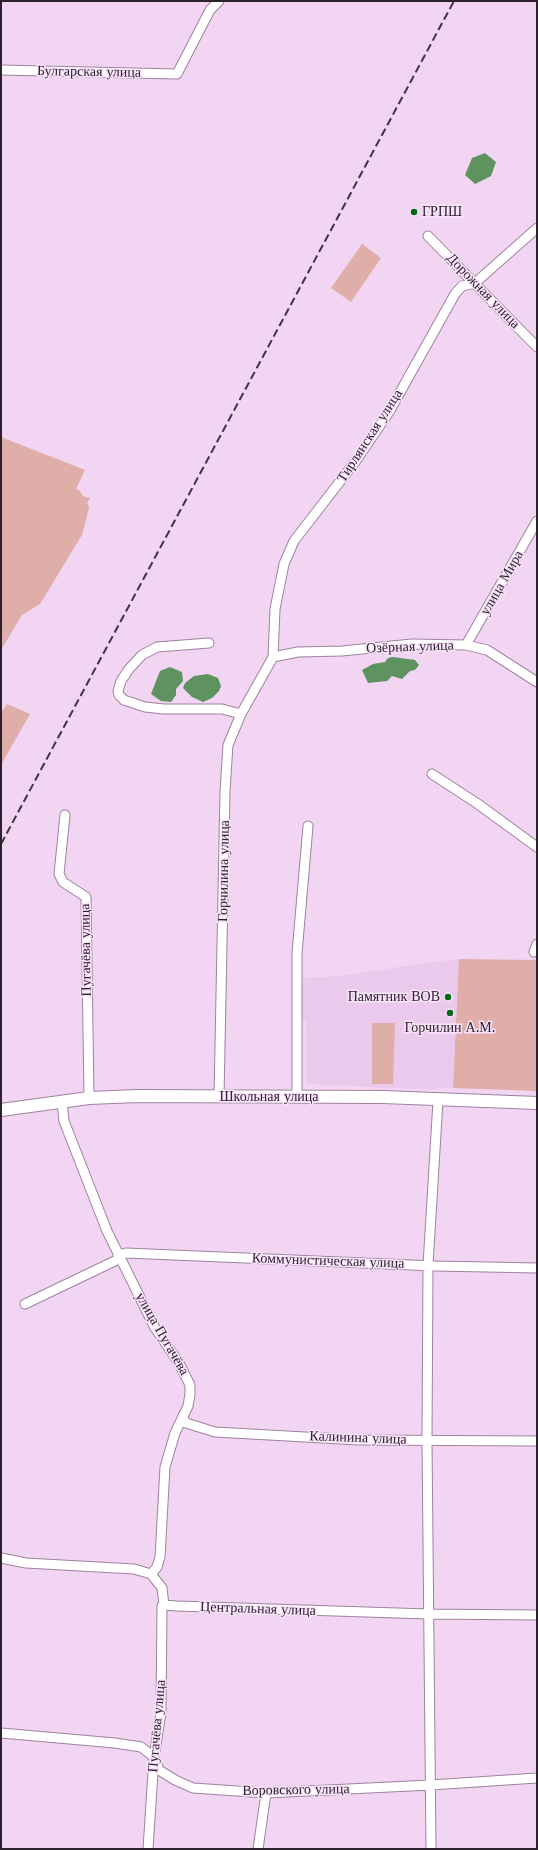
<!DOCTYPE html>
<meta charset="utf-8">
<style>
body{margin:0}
#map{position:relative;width:538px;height:1850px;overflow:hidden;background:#f1d5f2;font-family:"Libre Baskerville",serif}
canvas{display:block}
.frame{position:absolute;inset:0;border:2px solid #2c222d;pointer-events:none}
</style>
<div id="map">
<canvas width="538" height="1850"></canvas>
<div class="frame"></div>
</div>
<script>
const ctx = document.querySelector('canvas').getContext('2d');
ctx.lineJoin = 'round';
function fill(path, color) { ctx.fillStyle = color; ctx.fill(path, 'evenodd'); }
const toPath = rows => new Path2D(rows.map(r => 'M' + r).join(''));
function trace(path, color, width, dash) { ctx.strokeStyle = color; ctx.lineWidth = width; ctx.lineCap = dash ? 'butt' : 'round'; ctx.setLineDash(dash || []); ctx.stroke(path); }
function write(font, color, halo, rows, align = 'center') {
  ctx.font = font + ' "Libre Baskerville",serif'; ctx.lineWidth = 3; ctx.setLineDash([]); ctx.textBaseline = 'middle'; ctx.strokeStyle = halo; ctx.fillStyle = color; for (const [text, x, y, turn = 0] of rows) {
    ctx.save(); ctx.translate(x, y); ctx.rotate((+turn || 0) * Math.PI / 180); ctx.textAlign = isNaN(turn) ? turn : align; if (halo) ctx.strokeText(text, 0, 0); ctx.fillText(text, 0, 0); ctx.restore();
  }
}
const built = toPath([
 [459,959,453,1088,437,1088,437,1090,307,1084,306,1020,300,1019,302,978,342,976,424,963]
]);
const green = toPath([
 [362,244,381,258,351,302,331,288],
 [1,437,85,470,76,489,80,491,83,496,90,498,87,503,89,508,82,535,40,604,22,615,1,650],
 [7,704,30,714,1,765,1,713],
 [459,959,537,960,537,1091,453,1088],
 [372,1023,395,1023,393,1084,372,1084]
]);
const water = toPath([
 [485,153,496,162,491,176,475,184,465,175,472,158],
 [393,657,415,660,419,665,415,670,410,671,402,679,392,676,387,681,368,683,362,670,373,664,385,662,388,658],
 [170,667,182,672,183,681,176,689,176,695,171,702,161,701,151,694,160,671],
 [208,674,218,678,221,686,219,691,212,698,203,702,192,697,183,688,185,683,194,676]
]);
const street = toPath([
 [1,70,177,74,210,10,219,1],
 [428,236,537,347],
 [209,643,157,647,142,655,129,669,121,681,118,691,119,695,124,700,145,707,164,709,222,709,241,714],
 [466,645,537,521],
 [273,657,298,652,342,651,412,644,466,645,487,650,537,682],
 [432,774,478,804,537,847],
 [65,815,59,874,63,882,86,897,89,1098],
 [534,952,537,944],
 [219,1097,225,791,228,745,241,714,273,657,275,609,284,564,294,541,355,462,389,412,455,294,462,286,475,283,537,228],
 [297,1097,297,953,308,826],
 [62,1102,64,1121,107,1231,155,1328,179,1363,190,1385,190,1394,188,1406,175,1433,165,1467,160,1557,157,1567,151,1574],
 [118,1255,126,1253,435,1266,537,1268],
 [25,1304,121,1258],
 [183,1418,186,1423,215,1432,359,1440,537,1441],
 [1,1558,26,1563,134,1569,151,1574,162,1588,164,1605,177,1606,429,1614,537,1615],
 [1,1733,115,1743,141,1747,154,1757,159,1770,175,1780,193,1788,266,1793,431,1785,537,1778],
 [148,1849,154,1757,161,1713,162,1606,164,1605],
 [258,1849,266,1793],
 [431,1849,427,1440,428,1265,438,1101]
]);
const secondary = toPath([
 [1,1110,89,1098,137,1096,383,1097,537,1103]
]);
const rail = toPath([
 [1,844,454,1]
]);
const markers = [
 [414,212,4,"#006915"],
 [448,997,4,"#006915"],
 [450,1013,4,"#006915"]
];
const streetNames = [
 ["Булгарская улица",89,72,1],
 ["Дорожная улица",483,291,46],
 ["Тирлянская улица",370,436,-57],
 ["улица Мира",502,583,-60],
 ["Озёрная улица",410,647,-2],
 ["Горчилина улица",224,871,-89],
 ["Пугачёва улица",86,950,-91],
 ["Школьная улица",269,1097],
 ["Коммунистическая улица",328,1261,2],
 ["улица Пугачёва",162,1334,60],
 ["Калинина улица",358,1438,2],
 ["Центральная улица",258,1609,2],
 ["Пугачёва улица",157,1726,-85],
 ["Воровского улица",296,1790,-1]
];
const poiNames = [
 ["ГРПШ",422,212],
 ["Памятник ВОВ",440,997,"right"],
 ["Горчилин А.М.",450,1028,"center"]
];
fill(built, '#ebc9ec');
fill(green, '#e0aea9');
fill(water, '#5e925f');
trace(street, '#9d839e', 11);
trace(secondary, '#9d839e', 14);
trace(street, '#fff', 9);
trace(secondary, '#fff', 12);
trace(rail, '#403441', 2, [8, 4]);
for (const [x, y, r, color] of markers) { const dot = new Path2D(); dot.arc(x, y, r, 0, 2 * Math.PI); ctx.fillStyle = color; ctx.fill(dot); trace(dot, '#fbe4fc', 1.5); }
write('14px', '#2c222d', '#fbe4fc', streetNames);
write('14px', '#2c222d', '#fbe4fc', poiNames, 'left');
</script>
